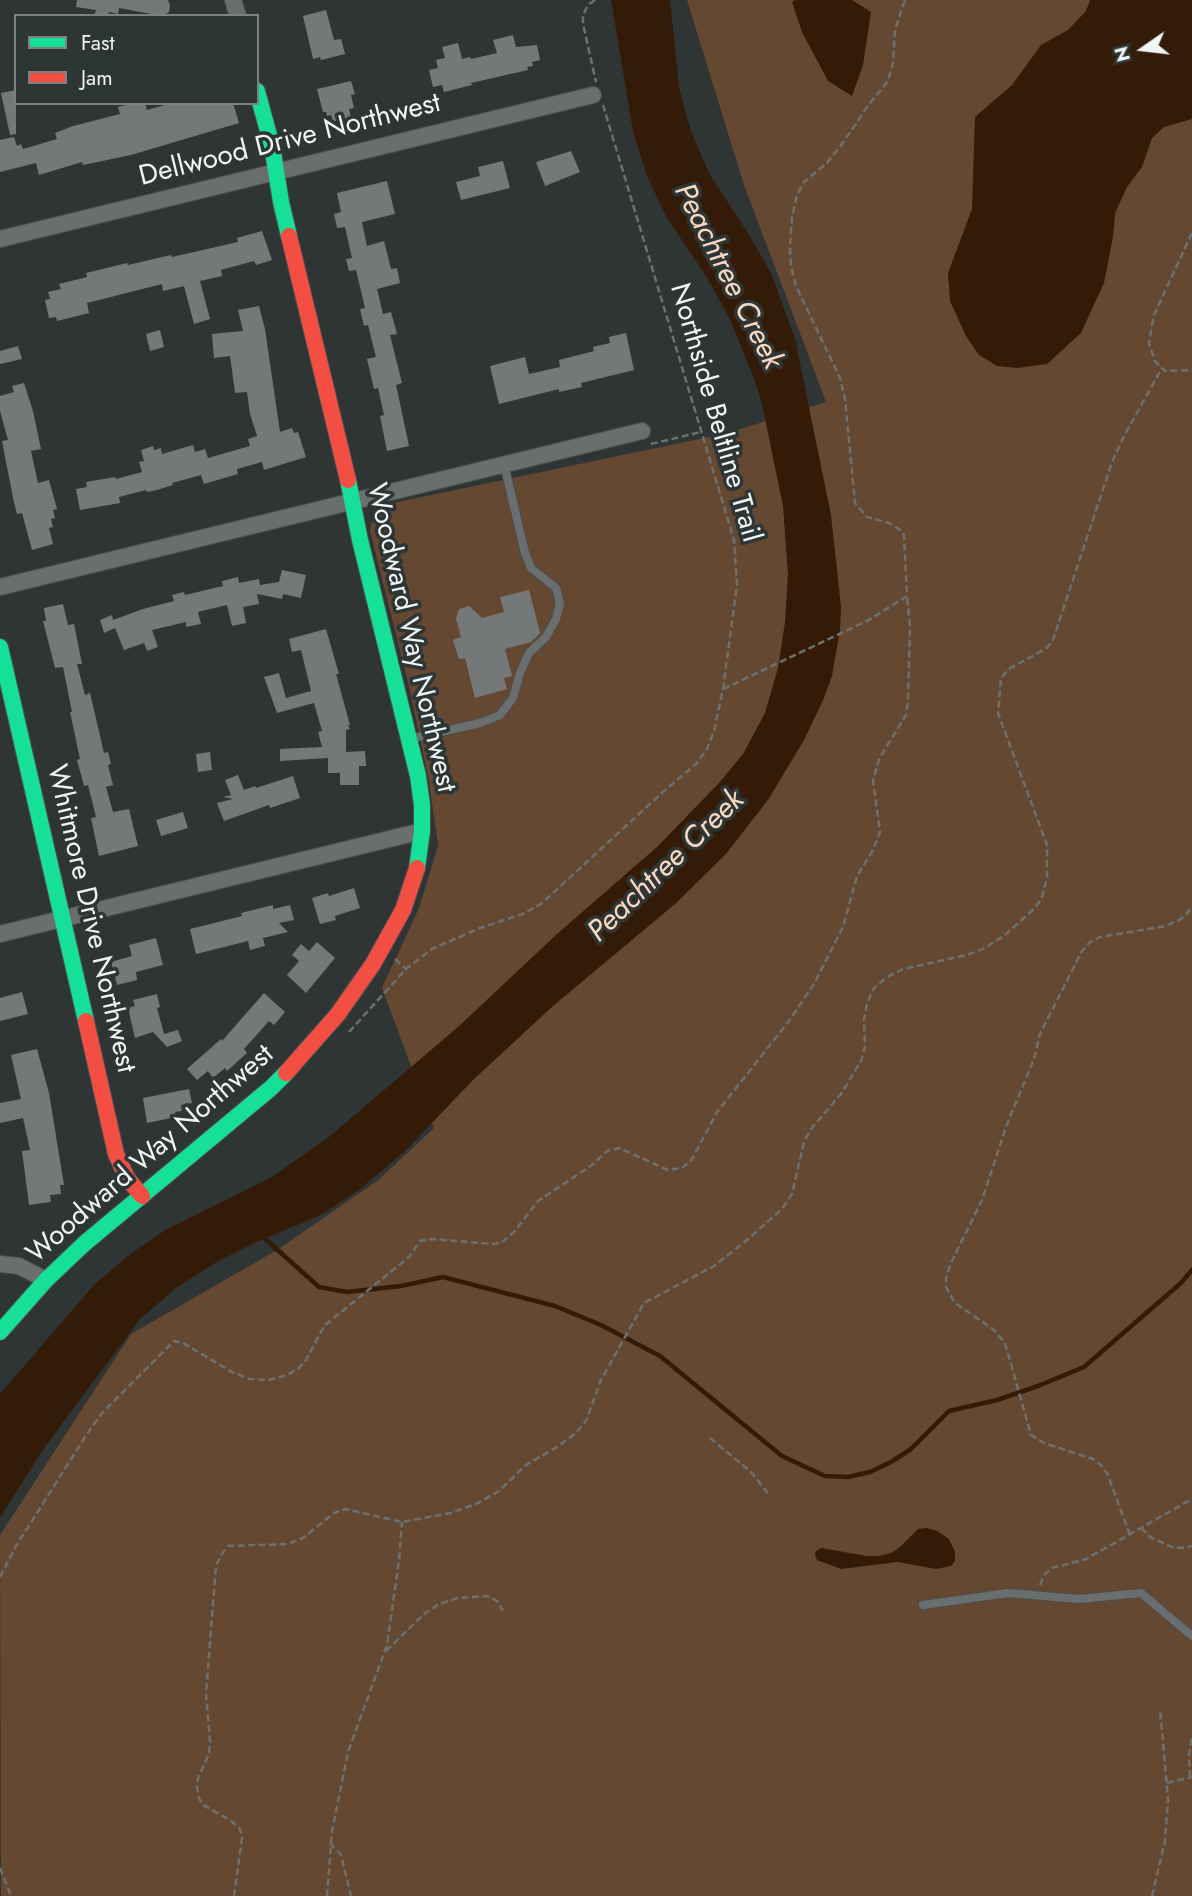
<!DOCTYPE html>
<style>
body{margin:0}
#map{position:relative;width:1192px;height:1896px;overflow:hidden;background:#2f3434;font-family:Jost,sans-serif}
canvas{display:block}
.legend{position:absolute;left:14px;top:14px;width:245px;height:91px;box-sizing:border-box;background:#2e3535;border:2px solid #7c8282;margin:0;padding:9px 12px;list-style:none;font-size:21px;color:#f0f5f5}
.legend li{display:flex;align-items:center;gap:14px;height:35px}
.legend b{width:35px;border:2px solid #7c8282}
.north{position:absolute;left:1108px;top:14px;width:70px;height:70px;-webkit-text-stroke:5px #2e3535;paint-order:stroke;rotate:256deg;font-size:19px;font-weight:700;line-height:28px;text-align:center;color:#f0f5f5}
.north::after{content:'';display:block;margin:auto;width:24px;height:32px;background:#f0f5f5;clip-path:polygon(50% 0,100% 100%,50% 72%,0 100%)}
</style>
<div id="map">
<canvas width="1192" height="1896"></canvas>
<ul class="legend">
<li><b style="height:9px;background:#16e098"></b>Fast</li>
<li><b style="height:9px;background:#f24e42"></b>Jam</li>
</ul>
<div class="north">N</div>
</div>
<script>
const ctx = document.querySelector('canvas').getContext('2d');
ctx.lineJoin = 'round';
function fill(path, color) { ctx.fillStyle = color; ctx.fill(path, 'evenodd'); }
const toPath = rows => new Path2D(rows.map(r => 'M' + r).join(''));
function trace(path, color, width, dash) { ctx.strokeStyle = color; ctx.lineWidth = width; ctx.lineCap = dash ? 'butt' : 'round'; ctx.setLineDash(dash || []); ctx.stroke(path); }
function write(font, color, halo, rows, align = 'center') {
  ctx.font = font + ' Jost,sans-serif'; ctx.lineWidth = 7; ctx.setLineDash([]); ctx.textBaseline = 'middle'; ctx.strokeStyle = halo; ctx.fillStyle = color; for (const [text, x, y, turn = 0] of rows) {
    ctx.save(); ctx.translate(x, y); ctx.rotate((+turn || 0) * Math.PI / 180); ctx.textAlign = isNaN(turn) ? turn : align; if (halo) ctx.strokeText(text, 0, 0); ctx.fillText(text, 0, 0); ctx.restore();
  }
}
const green = toPath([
 [687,0,1192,0,1192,1896,1,1896,0,1535,131,1334,277,1250,377,1181,434,1128,382,988,419,908,438,846,429,781,409,686,370,531,373,517,388,504,728,433,826,402,744,185]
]);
const water = toPath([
 [611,0,670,0,679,87,691,132,710,175,748,233,771,273,795,339,831,515,841,607,840,630,832,676,824,698,804,740,768,800,725,855,675,904,553,1006,473,1080,406,1150,360,1189,321,1215,256,1242,215,1263,176,1288,140,1319,44,1448,0,1518,0,1394,94,1285,129,1255,167,1229,272,1177,329,1137,458,1027,557,934,657,847,719,783,743,754,765,713,778,668,785,622,788,575,783,506,762,404,755,381,729,317,706,276,667,218,647,176,633,132],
 [795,0,852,0,871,12,863,65,852,96,828,81,802,32,792,2],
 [1090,0,1192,0,1192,119,1164,127,1152,138,1142,167,1127,187,1115,213,1113,237,1104,283,1081,333,1047,364,1017,368,997,366,979,355,966,336,950,301,948,273,972,209,975,117,1012,85,1041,45,1068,30,1086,11],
 [927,1528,937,1531,949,1539,955,1552,955,1561,951,1566,936,1569,898,1562,841,1569,817,1560,815,1555,816,1551,821,1548,867,1556,879,1556,891,1553,900,1547,918,1529]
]);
const stream = toPath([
 [262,1236,319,1287,347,1292,401,1286,443,1277,555,1306,601,1325,660,1356,782,1456,825,1476,848,1477,870,1472,891,1462,911,1449,949,1411,997,1400,1038,1386,1084,1367,1181,1283,1192,1270]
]);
const building = toPath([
 [77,0,168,0,170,6,169,12,162,16,119,8,118,14,109,12,108,16,94,16,96,10,76,7],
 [326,10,334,40,341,39,345,54,321,60,320,57,313,59,303,16],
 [513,35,516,47,537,45,540,60,532,62,533,66,527,67,528,70,471,83,472,85,444,92,442,85,433,87,429,70,438,68,436,60,445,58,442,47,458,43,462,59,470,57,471,59,497,53,493,40],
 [351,81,355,94,351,95,354,108,349,109,351,117,333,122,331,115,327,116,326,112,323,112,317,89],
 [16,90,16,134,10,135,1,93],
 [133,103,145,103,147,110,172,103,233,103,239,123,131,155,83,165,82,162,39,175,36,163,0,172,0,140,14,137,17,146,21,144,23,149,57,139,55,133,73,126,120,114,118,107],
 [571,151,580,172,545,186,536,162],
 [503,161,510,188,461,200,456,182,480,176,478,167],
 [387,181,395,214,362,222,367,246,384,241,391,269,397,268,400,283,377,289,383,314,391,312,397,334,390,335,402,383,396,385,409,446,387,451,380,416,384,415,378,388,374,389,367,359,376,357,368,325,364,326,360,309,365,308,356,270,349,271,346,259,352,258,345,227,337,228,334,214,341,212,337,193],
 [262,231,272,260,256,265,254,261,221,270,222,276,200,281,210,319,194,324,184,286,163,291,162,284,87,303,89,313,57,321,56,317,49,318,45,300,50,299,48,292,61,289,59,284,87,277,86,273,127,263,128,265,171,255,172,257,238,242,237,238],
 [259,306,265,329,280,432,292,428,294,433,298,432,306,457,264,470,262,462,237,469,238,474,204,484,201,475,172,483,173,485,157,490,147,492,146,490,119,497,120,503,80,510,76,489,87,487,86,482,115,477,116,479,142,472,139,462,144,461,141,450,153,446,154,450,161,448,162,454,193,445,195,452,205,449,208,458,250,446,248,439,257,436,250,414,247,392,235,393,230,356,214,358,212,334,243,331,238,310],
 [160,330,164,347,150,351,146,334],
 [626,333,634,370,581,383,582,387,559,392,559,389,499,404,490,366,525,357,529,374,560,367,559,360,594,351,593,347,610,343,609,337],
 [18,346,22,359,0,364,0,351],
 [24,383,33,411,41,449,31,451,38,483,49,480,57,509,53,510,55,518,51,519,53,527,49,528,53,544,32,550,22,513,17,514,13,498,2,441,8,440,0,411,0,396,14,392,12,386],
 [282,570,306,575,301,598,283,594,282,599,257,594,259,604,243,607,246,623,232,626,227,605,198,612,201,624,186,627,186,622,152,630,158,647,147,651,144,643,124,650,115,628,104,633,100,620,112,615,113,620,143,609,174,601,172,595,184,592,185,595,223,586,222,581,238,577,239,583,259,579,260,585,279,582],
 [529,590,540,633,531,642,505,649,512,676,504,678,507,689,475,698,465,658,459,659,453,640,461,637,456,619,459,609,469,606,482,618,504,612,500,597],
 [63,604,68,625,74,624,82,664,77,664,85,695,90,693,104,753,108,752,111,764,108,765,113,785,106,787,113,812,129,809,138,846,99,856,91,818,96,817,88,785,84,786,77,760,80,759,70,712,72,712,63,667,55,668,43,621,46,621,44,608],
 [326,629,339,674,336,674,350,725,348,725,350,729,346,730,346,752,365,751,366,766,359,766,359,785,340,785,340,773,328,773,328,758,280,761,280,749,322,747,318,732,322,731,314,703,277,713,264,677,279,673,286,698,311,691,301,650,292,652,289,639],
 [210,752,212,770,198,772,196,754],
 [238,775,244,790,255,786,256,788,293,776,300,798,270,808,269,805,224,821,217,803,233,799,223,797,231,795,225,780],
 [183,812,188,828,161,836,156,820],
 [354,888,360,908,335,916,336,920,320,924,312,898,328,893,329,896],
 [273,905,273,909,290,905,294,920,279,923,288,932,263,938,265,946,250,950,248,941,196,954,190,929,242,916,241,913],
 [156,938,163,965,136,972,137,980,117,985,111,962,132,956,129,945],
 [317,942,335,958,306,993,287,975,299,961,292,955,301,944,309,951],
 [22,992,28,1014,0,1021,0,998],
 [264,993,285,1012,274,1025,269,1021,244,1049,247,1053,227,1071,225,1068,213,1078,208,1071,197,1080,187,1069,221,1039,222,1041],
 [157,994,160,1007,157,1008,164,1034,178,1030,182,1041,167,1047,153,1032,135,1038,128,1008,135,1006,133,1000],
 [37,1049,49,1093,64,1185,60,1185,61,1194,50,1195,51,1202,29,1205,22,1151,30,1150,23,1118,0,1123,0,1103,21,1099,11,1055],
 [189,1089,192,1103,181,1105,182,1111,175,1112,176,1117,147,1123,143,1098]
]);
const path = toPath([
 [595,0,588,5,583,15,583,24,596,82],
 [1192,233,1154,315,1149,343,1155,361,1165,371,1192,370],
 [651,444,701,432],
 [723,689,869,620,907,596,904,535,899,529,889,523,867,517,855,503,845,399,840,378,796,286,791,267,790,246,792,217,797,195,804,182,827,163,842,144,870,103,888,81,893,63,895,30,905,0],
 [395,959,406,969],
 [349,1032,406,969,432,949,480,928,523,914,541,904,664,791,696,764,707,749,714,731,723,689,737,585,734,540,603,105],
 [710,1438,751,1472,770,1496],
 [1141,1528,1150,1537,1172,1547,1183,1548,1192,1546],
 [1130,1535,1107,1473,1101,1465,1093,1459,1044,1443,1031,1435,1005,1343,993,1329,955,1303,946,1287,946,1279,950,1265,982,1200,1007,1124,1034,1059,1040,1034,1082,951,1089,943,1100,937,1166,926,1181,919,1192,908],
 [0,1577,16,1546,87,1434,102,1413,174,1341,183,1343,232,1372,250,1379,269,1380,287,1375,299,1368,306,1360,324,1326,409,1257,420,1241,432,1239,493,1244,502,1242,514,1232,538,1201,592,1165,607,1151,619,1148,668,1170,682,1168,691,1161,717,1112,789,1021,814,984,843,927,857,876,873,850,880,832,873,781,879,759,906,715,908,701,910,626,907,596],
 [1040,1585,1044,1575,1052,1568,1086,1559,1192,1499],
 [386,1651,424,1614,439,1604,458,1598,487,1596,497,1601,503,1611],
 [1190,1777,1189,1755,1192,1735],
 [1167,1783,1192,1777],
 [330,1843,341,1855,351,1896],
 [0,1868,11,1896],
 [234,1896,242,1838,240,1829,230,1820,203,1805,199,1798,197,1787,198,1778,209,1754,210,1741,206,1693,216,1566,221,1555,228,1546,288,1544,303,1538,334,1513,345,1509,402,1522,451,1513,478,1503,499,1491,526,1465,557,1447,576,1433,586,1421,601,1380,644,1303,714,1266,747,1240,782,1209,792,1194,804,1142,811,1129,841,1094,861,1061,865,1047,864,1019,867,1003,874,988,887,977,903,969,967,955,985,948,1005,935,1035,908,1042,897,1047,878,1047,845,998,713,1001,678,1009,669,1047,648,1053,640,1112,462,1124,436,1162,368],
 [327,1896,332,1831,348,1752,387,1645,399,1560,402,1522],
 [1152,1896,1165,1841,1168,1799,1160,1709]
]);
const lane = toPath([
 [410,739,480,723,500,715,513,698,520,673,529,653,546,637,556,619,560,603,556,588,531,568,525,553,504,464],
 [923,1605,1008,1593,1079,1599,1141,1593,1192,1636]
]);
const street = toPath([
 [233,0,238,16],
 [0,239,593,95],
 [0,587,642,431],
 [0,934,422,831],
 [0,1264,19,1266,46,1280]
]);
const fast = toPath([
 [257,91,272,146,281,202,289,236],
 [348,480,360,540,418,776,422,805,422,831,417,868],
 [0,647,86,1021],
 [0,1332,46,1280,85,1243,271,1088,286,1073]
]);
const jam = toPath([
 [289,236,348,480],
 [86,1021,116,1154,127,1178,142,1196],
 [286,1073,338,1014,373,964,403,910,417,868]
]);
const streetNames = [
 ["Dellwood Drive Northwest",290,141,-14],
 ["Northside Beltline Trail",714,413,74],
 ["Woodward Way Northwest",410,638,77],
 ["Whitmore Drive Northwest",90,919,77],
 ["Woodward Way Northwest",151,1155,-41]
];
const waterNames = [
 ["Peachtree Creek",727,277,63],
 ["Peachtree Creek",667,867,-44]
];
fill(green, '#654831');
fill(water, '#341b07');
trace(stream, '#341b07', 4.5);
fill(building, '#747878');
trace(lane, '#4b4f4f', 10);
trace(street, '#4b4f4f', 18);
trace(fast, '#4b4f4f', 18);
trace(jam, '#4b4f4f', 18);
trace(path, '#6e7070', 2.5, [7, 3.5]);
trace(lane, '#6a6e6e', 8);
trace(street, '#6a6e6e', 16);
trace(fast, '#16e098', 16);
trace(jam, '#f24e42', 16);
write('28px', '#f0f5f5', '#2e3535', streetNames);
write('italic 30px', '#f9d8c1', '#2e3535', waterNames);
</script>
